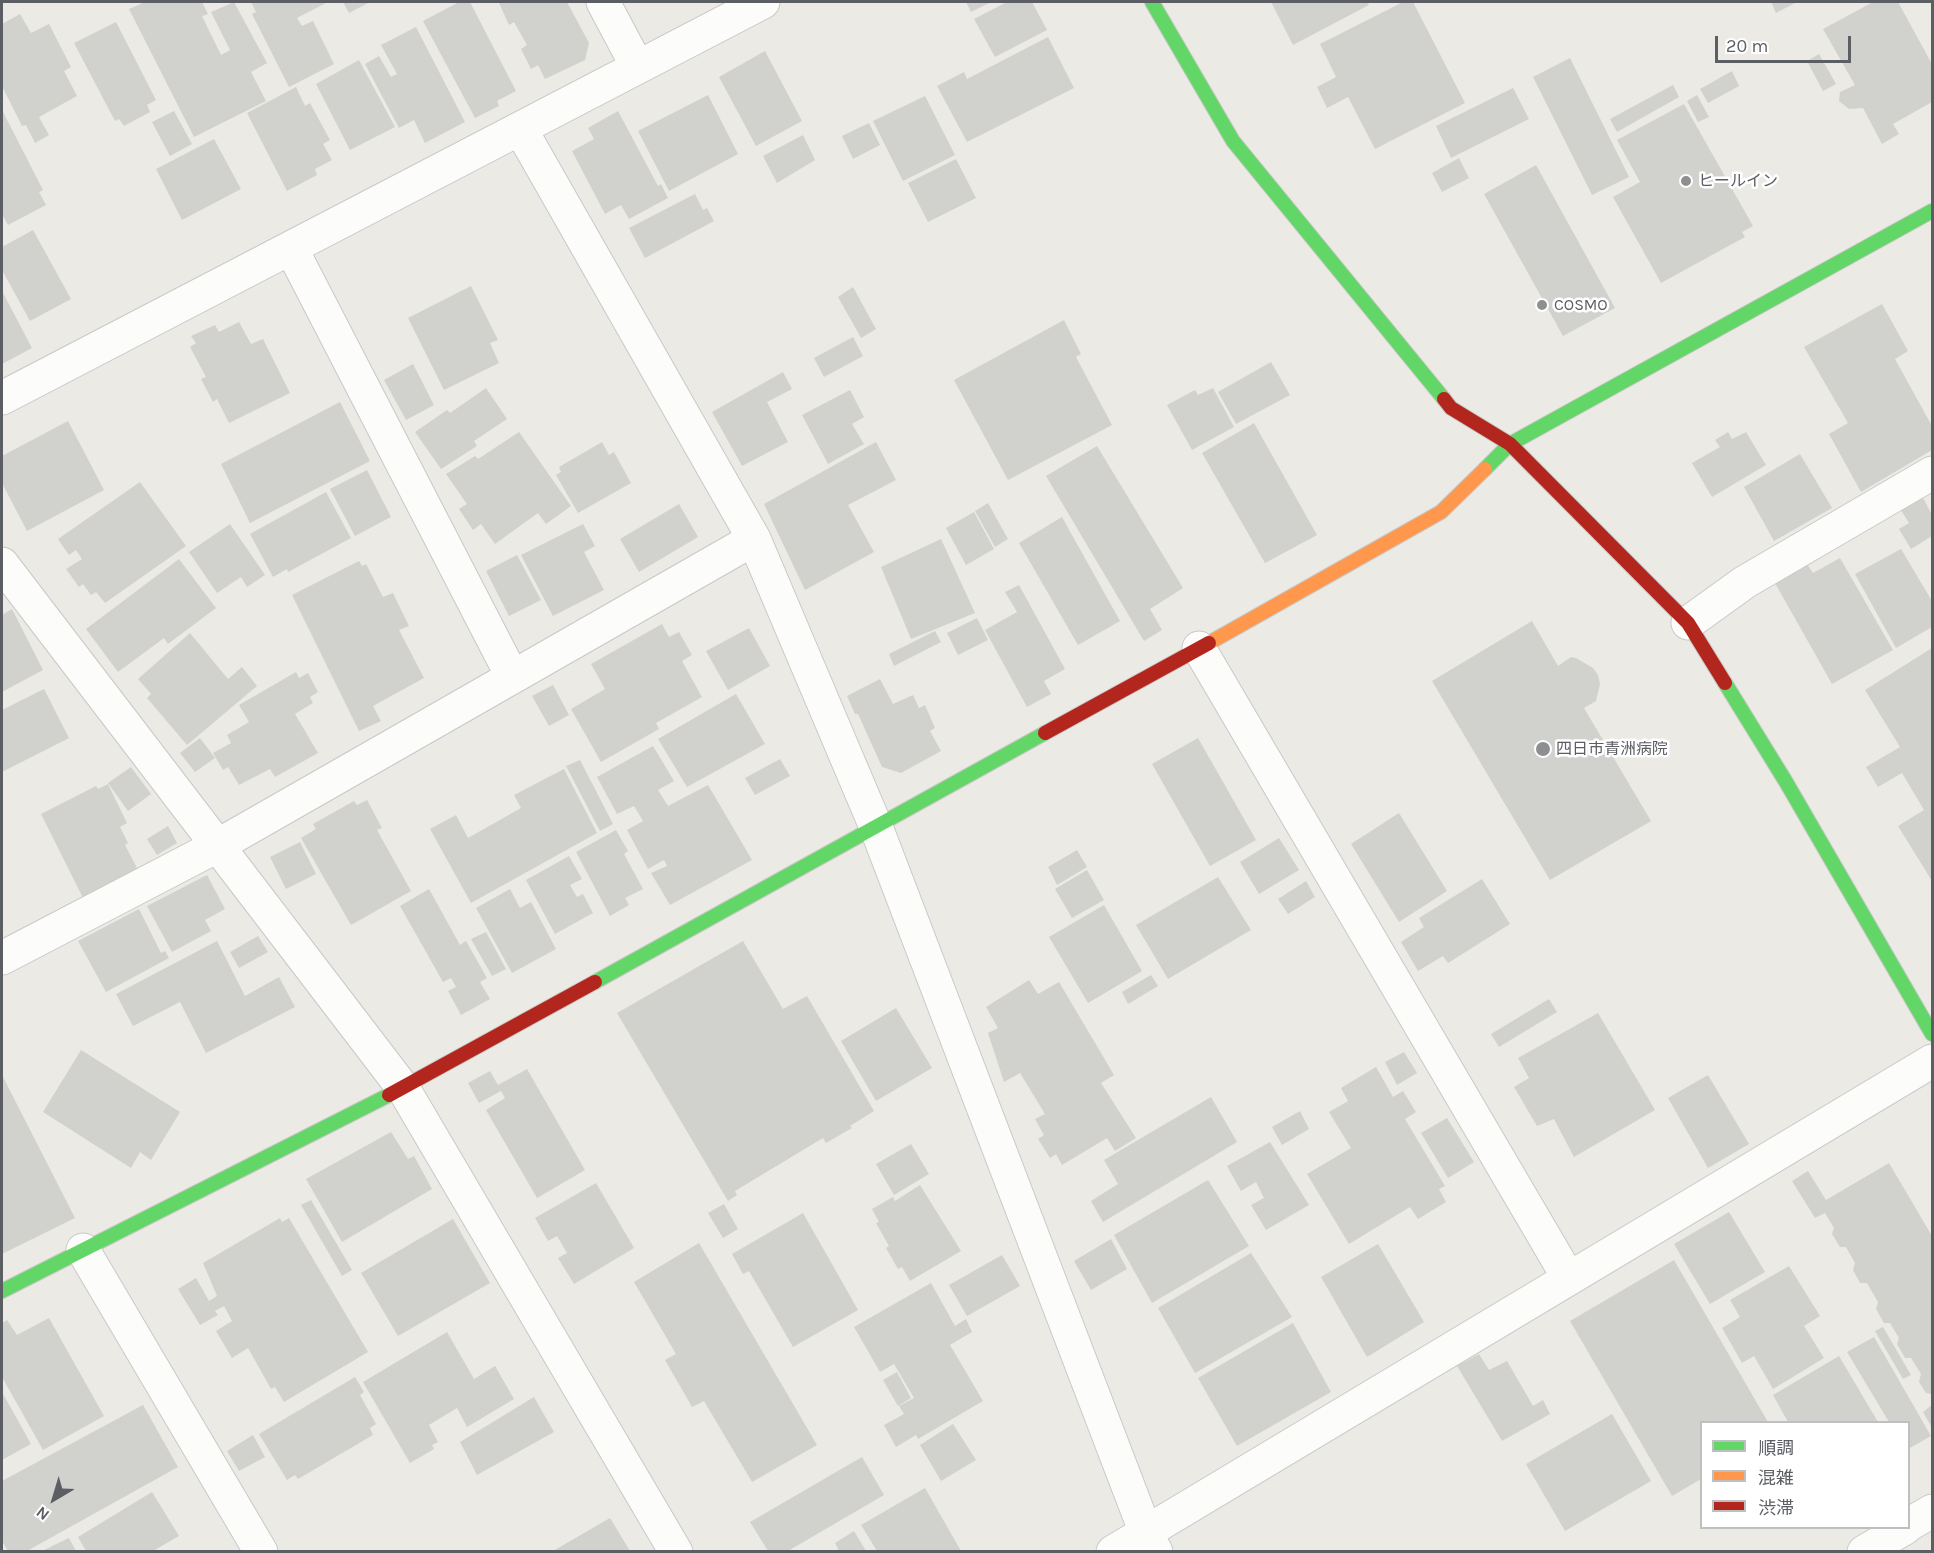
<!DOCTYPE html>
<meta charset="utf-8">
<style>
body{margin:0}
#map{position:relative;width:1934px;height:1553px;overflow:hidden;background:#ebeae5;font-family:Karla,"Noto Sans JP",sans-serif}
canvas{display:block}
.frame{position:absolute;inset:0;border:3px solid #5b5e63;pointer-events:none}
.legend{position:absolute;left:1700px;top:1421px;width:210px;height:108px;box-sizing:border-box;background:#fff;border:2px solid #bdbfc1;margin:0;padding:8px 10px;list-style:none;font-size:18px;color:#5b5e63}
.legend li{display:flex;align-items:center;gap:12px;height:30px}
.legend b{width:30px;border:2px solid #bdbfc1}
.north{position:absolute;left:24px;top:1469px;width:60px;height:60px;-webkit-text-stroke:4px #fff;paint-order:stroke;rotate:218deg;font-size:16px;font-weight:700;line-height:24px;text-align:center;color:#5b5e63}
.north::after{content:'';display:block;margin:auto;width:21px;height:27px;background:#5b5e63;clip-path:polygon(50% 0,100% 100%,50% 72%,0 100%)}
.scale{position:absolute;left:1715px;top:36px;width:136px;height:27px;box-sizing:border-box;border:3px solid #5b5e63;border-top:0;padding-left:8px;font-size:18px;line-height:21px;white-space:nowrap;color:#5b5e63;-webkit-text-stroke:4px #fff;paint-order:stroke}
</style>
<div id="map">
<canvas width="1934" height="1553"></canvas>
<div class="frame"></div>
<ul class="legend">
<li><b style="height:8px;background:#63d668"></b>順調</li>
<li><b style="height:8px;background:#ff974d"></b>混雑</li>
<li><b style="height:8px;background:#b3261e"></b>渋滞</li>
</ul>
<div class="north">N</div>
<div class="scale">20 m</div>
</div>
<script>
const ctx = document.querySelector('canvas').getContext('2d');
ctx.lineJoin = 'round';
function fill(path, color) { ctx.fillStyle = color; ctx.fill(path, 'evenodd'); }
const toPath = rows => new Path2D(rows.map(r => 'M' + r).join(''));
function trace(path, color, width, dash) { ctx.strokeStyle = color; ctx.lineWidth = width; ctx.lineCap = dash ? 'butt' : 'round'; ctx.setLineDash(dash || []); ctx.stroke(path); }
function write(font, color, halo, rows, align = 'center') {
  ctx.font = font + ' Karla,"Noto Sans JP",sans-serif'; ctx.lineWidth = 5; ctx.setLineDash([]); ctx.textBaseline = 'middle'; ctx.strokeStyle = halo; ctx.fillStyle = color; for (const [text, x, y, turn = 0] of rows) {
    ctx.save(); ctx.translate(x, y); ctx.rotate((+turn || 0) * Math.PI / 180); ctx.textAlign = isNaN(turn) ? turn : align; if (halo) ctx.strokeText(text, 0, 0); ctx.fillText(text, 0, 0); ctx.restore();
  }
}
const building = toPath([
 [145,2,202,2,208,14,202,16,221,55,230,50,211,12,234,2,267,63,251,72,266,101,194,137,129,9],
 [251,2,328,2,297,18,302,26,313,21,334,64,289,87,252,14,256,12],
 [343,2,370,2,349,13],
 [459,2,470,2,516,91,497,101,499,106,475,118,423,21],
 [502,2,567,2,589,43,585,60,545,79,538,65,531,69,521,49,527,45,514,22,509,25,499,3],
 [966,2,991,2,971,12],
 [1007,2,1032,2,1047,30,995,57,974,19],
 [1271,2,1367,2,1369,5,1293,45],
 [1403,2,1413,2,1465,103,1375,149,1348,97,1327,108,1317,87,1336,77,1320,44],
 [1771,2,1797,2,1776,13],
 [1873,2,1898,2,1932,64,1932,102,1893,124,1899,134,1882,144,1863,108,1849,109,1839,101,1840,92,1855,85,1823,29],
 [20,14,31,33,49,24,71,67,64,71,77,96,39,117,49,135,35,143,26,125,22,126,2,86,2,24],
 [116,22,156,100,147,105,150,112,124,126,119,119,115,121,74,43],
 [416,27,465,122,425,143,414,120,399,128,365,64,379,56,391,77,397,74,381,45],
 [1048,37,1074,88,967,142,937,86,964,72,967,79],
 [765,51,802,121,756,146,719,77],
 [1819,54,1836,84,1823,91,1807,61],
 [1570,58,1629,177,1592,195,1533,77],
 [359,60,395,127,350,150,316,84],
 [1732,71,1739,86,1708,103,1700,89],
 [1673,85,1679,97,1617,132,1610,119],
 [296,87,305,106,310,103,330,140,323,144,332,160,315,169,317,175,287,191,247,113],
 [1513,88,1529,119,1451,158,1436,126],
 [708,95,738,154,669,191,638,131],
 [1697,95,1709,117,1698,122,1687,101],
 [925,96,955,155,903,181,873,121],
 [1684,104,1753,226,1742,232,1745,237,1661,283,1613,197,1640,182,1617,140],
 [2,110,43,190,39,192,46,205,8,225,2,214],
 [174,111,192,144,170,156,152,122],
 [618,111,658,186,661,184,668,198,629,219,621,205,605,214,572,151,594,139,588,128],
 [869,123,880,145,853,159,842,136],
 [803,135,815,160,777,183,763,156],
 [214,139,241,189,182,220,156,169],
 [1459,158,1469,178,1442,192,1432,173],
 [956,159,976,198,928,222,908,183],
 [1536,165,1615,308,1563,336,1484,194],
 [695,194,703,210,707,208,714,221,645,258,629,228],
 [33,230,71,299,30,321,2,270,2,247],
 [471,286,498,340,490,343,499,363,444,390,408,318],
 [853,287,876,329,861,338,838,297],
 [2,291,32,348,2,364],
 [1882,304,1908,351,1895,359,1932,426,1932,450,1861,492,1829,434,1848,423,1804,347],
 [1064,320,1081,354,1076,357,1112,425,1008,480,954,380],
 [239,322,251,344,263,339,290,393,229,423,217,399,213,402,201,379,206,377,190,347,196,343,191,336,215,325,219,332],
 [853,337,863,356,824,377,814,358],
 [1271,362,1290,395,1236,424,1218,392],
 [413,364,434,405,406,420,384,380],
 [783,372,792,389,767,402,788,442,742,466,712,412],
 [486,388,507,419,474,441,477,446,441,469,415,432,447,410,450,413],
 [1213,388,1234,427,1192,450,1167,405,1195,390,1198,395],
 [850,390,864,417,852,424,864,444,828,464,802,415],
 [340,402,370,461,250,523,221,464],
 [68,421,104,490,27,531,2,483,2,456],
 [1254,423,1317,535,1265,563,1202,453],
 [519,432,571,506,546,524,538,513,495,544,481,524,473,530,459,509,467,504,446,474,475,456,478,459],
 [1728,432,1732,439,1746,432,1766,465,1712,497,1692,463,1720,447,1715,440],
 [602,442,609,455,614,452,631,483,578,513,556,475,561,472,559,467],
 [876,442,896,480,848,505,874,552,805,590,764,504],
 [1097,446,1183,588,1150,609,1162,630,1144,641,1046,476],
 [1800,454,1832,508,1774,541,1744,487],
 [367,470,391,517,355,536,330,489],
 [140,482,186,546,105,603,96,592,91,595,83,584,79,587,66,569,82,559,76,550,69,555,58,539],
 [326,492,351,538,288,572,287,569,273,577,250,534],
 [1921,494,1932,515,1932,536,1911,549,1899,529,1909,523,1899,507],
 [988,503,1008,539,995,547,975,511],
 [679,504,698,537,639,572,620,539],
 [974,512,994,549,966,565,946,528],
 [1062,517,1120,621,1078,645,1019,543],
 [230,524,265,575,247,587,241,577,217,593,189,552],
 [583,524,595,546,584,552,604,590,553,616,521,555],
 [941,539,975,613,911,639,881,567],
 [1901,549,1932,601,1932,627,1896,648,1855,574],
 [517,555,541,600,509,616,486,571],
 [1840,558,1893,650,1832,684,1775,583,1807,564,1813,573],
 [179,559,216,608,168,644,164,638,118,672,86,629],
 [359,561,362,566,366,564,383,597,393,593,409,626,399,630,424,678,373,706,381,721,359,731,292,595],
 [1019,585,1065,669,1044,681,1051,694,1027,707,985,630,1017,612,1005,592],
 [12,609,43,670,2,692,2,615],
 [977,618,988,640,958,655,947,633],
 [1532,621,1558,666,1571,657,1576,658,1593,668,1598,675,1600,684,1596,701,1584,708,1651,821,1550,880,1432,681],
 [662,624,669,637,679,632,692,655,682,661,702,697,656,723,659,729,601,762,571,709,605,689,591,664],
 [749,628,770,666,728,690,706,651],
 [935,631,941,642,894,666,889,654],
 [190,633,228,679,242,667,257,686,187,745,147,698,151,694,138,679],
 [1932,648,1932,881,1898,826,1924,810,1902,773,1878,787,1866,767,1900,747,1865,690],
 [296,672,299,678,308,673,318,692,310,697,313,703,295,714,318,753,275,777,270,769,239,785,228,767,223,770,213,753,231,743,227,735,249,722,239,705],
 [880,679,893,704,913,695,919,708,925,705,935,728,930,731,941,751,901,773,882,767,858,714,855,714,847,696],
 [553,685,569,715,549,726,532,696],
 [44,689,69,738,2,772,2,710],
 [736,694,765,744,687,787,658,739],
 [200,738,215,758,195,772,180,753],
 [1198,738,1256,840,1210,866,1152,764],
 [653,746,674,781,658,790,668,806,708,785,752,860,670,905,651,873,667,866,664,860,648,869,627,830,643,821,634,806,617,814,597,777],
 [780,759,790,776,755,795,745,778],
 [580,760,613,824,600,831,566,766],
 [131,767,151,794,128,811,108,783],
 [564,769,597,833,471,903,430,829,456,815,468,838,521,808,514,795],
 [108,784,127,823,120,827,128,843,125,845,138,870,83,898,41,814,96,786,98,789],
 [367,800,382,828,377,830,411,891,351,925,301,838,316,829,313,824,354,801,357,805],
 [1399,813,1447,891,1399,922,1351,844],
 [168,826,177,843,157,855,147,839],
 [616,830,628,851,624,854,643,889,625,898,629,905,610,916,576,852],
 [1279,838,1299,870,1259,894,1240,862],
 [300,842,316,874,286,889,270,857],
 [1077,850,1087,867,1057,885,1048,867],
 [569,856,582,879,570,885,577,897,583,894,593,913,555,934,526,880],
 [1087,870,1104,900,1072,918,1055,889],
 [207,875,225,909,205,920,211,931,172,952,147,906],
 [1218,877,1251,930,1168,979,1136,925],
 [1482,879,1510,924,1448,963,1443,956,1418,971,1401,942,1424,927,1419,918],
 [1306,881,1315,897,1288,914,1278,899],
 [429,889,460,945,466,941,487,978,480,982,490,999,461,1015,448,991,456,987,451,978,443,982,400,906],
 [510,889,520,908,531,902,556,949,512,973,476,908],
 [1104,905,1142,971,1088,1003,1049,937],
 [139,909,161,953,165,951,169,958,106,992,78,941],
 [486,932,506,969,492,976,471,939],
 [258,936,268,952,239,968,230,952],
 [217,941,245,996,279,977,295,1007,206,1053,180,1002,133,1026,116,994],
 [743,941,783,1009,807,996,874,1111,850,1126,852,1128,826,1143,823,1138,735,1191,737,1195,728,1201,617,1013],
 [1151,975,1158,986,1128,1004,1122,992],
 [1029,980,1038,994,1059,982,1114,1075,1101,1083,1136,1138,1115,1151,1107,1138,1062,1165,1056,1154,1050,1158,1038,1139,1044,1135,1035,1119,1045,1114,1020,1073,1004,1082,988,1033,998,1028,986,1007],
 [1549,999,1557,1012,1499,1047,1491,1034],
 [896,1008,932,1068,876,1101,841,1041],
 [1598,1013,1655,1110,1574,1157,1554,1119,1537,1126,1514,1087,1529,1078,1518,1058],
 [81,1050,180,1112,151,1160,140,1152,131,1168,43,1112],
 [1404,1052,1417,1073,1397,1085,1385,1062],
 [1376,1067,1393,1097,1403,1091,1416,1112,1405,1119,1445,1186,1439,1189,1446,1202,1418,1219,1410,1207,1349,1244,1307,1174,1351,1148,1329,1112,1348,1101,1341,1088],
 [527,1069,585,1170,537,1198,486,1110,505,1098,501,1091,479,1103,468,1083,490,1071,498,1085],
 [2,1075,75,1218,2,1254],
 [1708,1075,1749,1144,1708,1168,1668,1098],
 [1211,1097,1237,1142,1103,1222,1091,1201,1118,1184,1104,1160],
 [1300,1111,1309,1129,1282,1145,1272,1127],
 [1447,1118,1474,1162,1448,1178,1421,1133],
 [391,1132,408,1159,414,1156,432,1189,342,1242,306,1179],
 [1270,1142,1309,1205,1266,1230,1251,1205,1264,1198,1256,1182,1241,1191,1227,1166],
 [911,1144,929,1174,894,1195,876,1164],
 [1889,1163,1932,1236,1932,1394,1926,1393,1919,1382,1921,1374,1911,1358,1905,1358,1897,1344,1899,1338,1890,1323,1884,1323,1876,1309,1878,1302,1867,1283,1860,1283,1853,1270,1855,1263,1846,1247,1840,1247,1832,1234,1834,1228,1825,1213,1815,1218,1792,1181,1808,1171,1826,1200],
 [1208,1180,1249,1246,1152,1303,1114,1235],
 [596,1183,634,1248,574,1284,558,1258,567,1253,557,1236,548,1241,535,1218],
 [920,1185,961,1251,910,1281,902,1267,898,1269,886,1248,889,1246,876,1223,879,1222,872,1209,893,1197,895,1201],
 [311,1200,352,1270,342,1276,301,1205],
 [724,1204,738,1229,723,1238,708,1213],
 [1729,1212,1765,1272,1710,1304,1674,1244],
 [803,1213,858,1310,793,1347,749,1271,743,1274,732,1254],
 [280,1218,282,1222,289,1218,368,1352,284,1402,275,1387,271,1389,248,1348,232,1358,216,1331,232,1321,224,1306,215,1311,218,1315,200,1325,178,1289,196,1278,209,1301,217,1296,203,1263],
 [453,1219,490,1283,398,1336,361,1273],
 [1111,1239,1127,1269,1091,1290,1074,1261],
 [699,1243,817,1445,752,1482,704,1401,692,1407,665,1360,676,1354,634,1282],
 [1378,1244,1424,1322,1367,1357,1321,1277],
 [1251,1253,1292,1317,1195,1373,1158,1308],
 [1002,1255,1020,1286,967,1316,949,1285],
 [1674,1260,1768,1422,1701,1422,1701,1479,1672,1496,1570,1321],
 [1789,1266,1820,1316,1804,1326,1824,1358,1773,1389,1754,1356,1742,1363,1722,1328,1740,1317,1730,1300],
 [931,1283,955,1326,966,1319,972,1332,950,1345,983,1401,918,1439,916,1435,896,1447,884,1425,904,1414,899,1406,914,1398,894,1364,880,1372,854,1327],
 [49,1318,104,1416,43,1450,2,1377,2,1323,7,1320,17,1335],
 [1293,1323,1331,1392,1237,1446,1198,1378],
 [1883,1327,1911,1375,1903,1379,1875,1331],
 [447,1332,474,1379,495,1366,514,1399,467,1427,457,1408,429,1425,438,1442,432,1445,434,1449,410,1463,363,1382],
 [1874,1337,1931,1436,1908,1449,1908,1422,1889,1422,1847,1352],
 [1479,1354,1489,1370,1507,1361,1533,1406,1543,1400,1550,1414,1502,1441,1457,1366],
 [1839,1356,1878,1422,1788,1422,1773,1395],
 [897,1372,911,1398,898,1406,883,1380],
 [355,1377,364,1392,360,1395,376,1424,370,1428,373,1435,298,1479,295,1475,287,1480,259,1434],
 [2,1392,31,1444,2,1460],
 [534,1397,554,1432,477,1475,460,1442],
 [143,1405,178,1467,27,1551,8,1551,2,1541,2,1481],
 [1932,1405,1932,1428,1923,1412],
 [1612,1414,1651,1481,1565,1531,1526,1464],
 [953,1424,976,1460,941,1481,920,1445],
 [253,1435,265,1457,239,1471,227,1451],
 [862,1457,884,1495,788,1551,768,1551,750,1522],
 [925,1488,961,1551,877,1551,861,1525],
 [152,1492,179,1536,153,1551,86,1551,78,1537],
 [610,1518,630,1551,553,1551],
 [854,1531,866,1551,839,1551,835,1543],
 [69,1538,76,1551,42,1551]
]);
const street = toPath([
 [603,2,637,66],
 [521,130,754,539,876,827,1146,1533,1156,1552],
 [291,248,512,676],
 [2,398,763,2],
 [2,564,403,1088,676,1552],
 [1688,623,1745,582,1932,473],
 [1199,648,1568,1277],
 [2,958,217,846,754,539],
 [83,1250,261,1552],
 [1908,1525,1932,1511],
 [1113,1552,1932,1061],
 [1864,1552,1905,1528]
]);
const fast = toPath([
 [1152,2,1233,141,1444,399],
 [1485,469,1510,444,1932,211],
 [1725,683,1786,782,1932,1034],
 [595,982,1045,733],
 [2,1291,389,1095]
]);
const slow = toPath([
 [1209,643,1441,512,1485,469]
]);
const jam = toPath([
 [1444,399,1451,408,1510,444,1688,623,1725,683],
 [1045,733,1209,643],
 [389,1095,595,982]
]);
const markers = [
 [1686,181,6,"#8d8f90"],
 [1542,305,6,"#8d8f90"],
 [1543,749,8,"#8d8f90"]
];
const poiNames = [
 ["ヒールイン",1698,181],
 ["COSMO",1554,305],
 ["四日市青洲病院",1556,749]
];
fill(building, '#d1d1ce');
trace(street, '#c8c8c8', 35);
trace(fast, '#c7c7c5', 16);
trace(slow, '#c7c7c5', 16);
trace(jam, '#c7c7c5', 16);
trace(street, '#fcfcfb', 33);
trace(fast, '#63d668', 14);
trace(slow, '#ff974d', 14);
trace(jam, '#b3261e', 14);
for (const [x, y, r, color] of markers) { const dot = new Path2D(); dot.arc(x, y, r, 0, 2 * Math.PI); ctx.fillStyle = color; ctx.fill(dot); trace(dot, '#fff', 2); }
write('16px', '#5b5e63', '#fff', poiNames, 'left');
</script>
